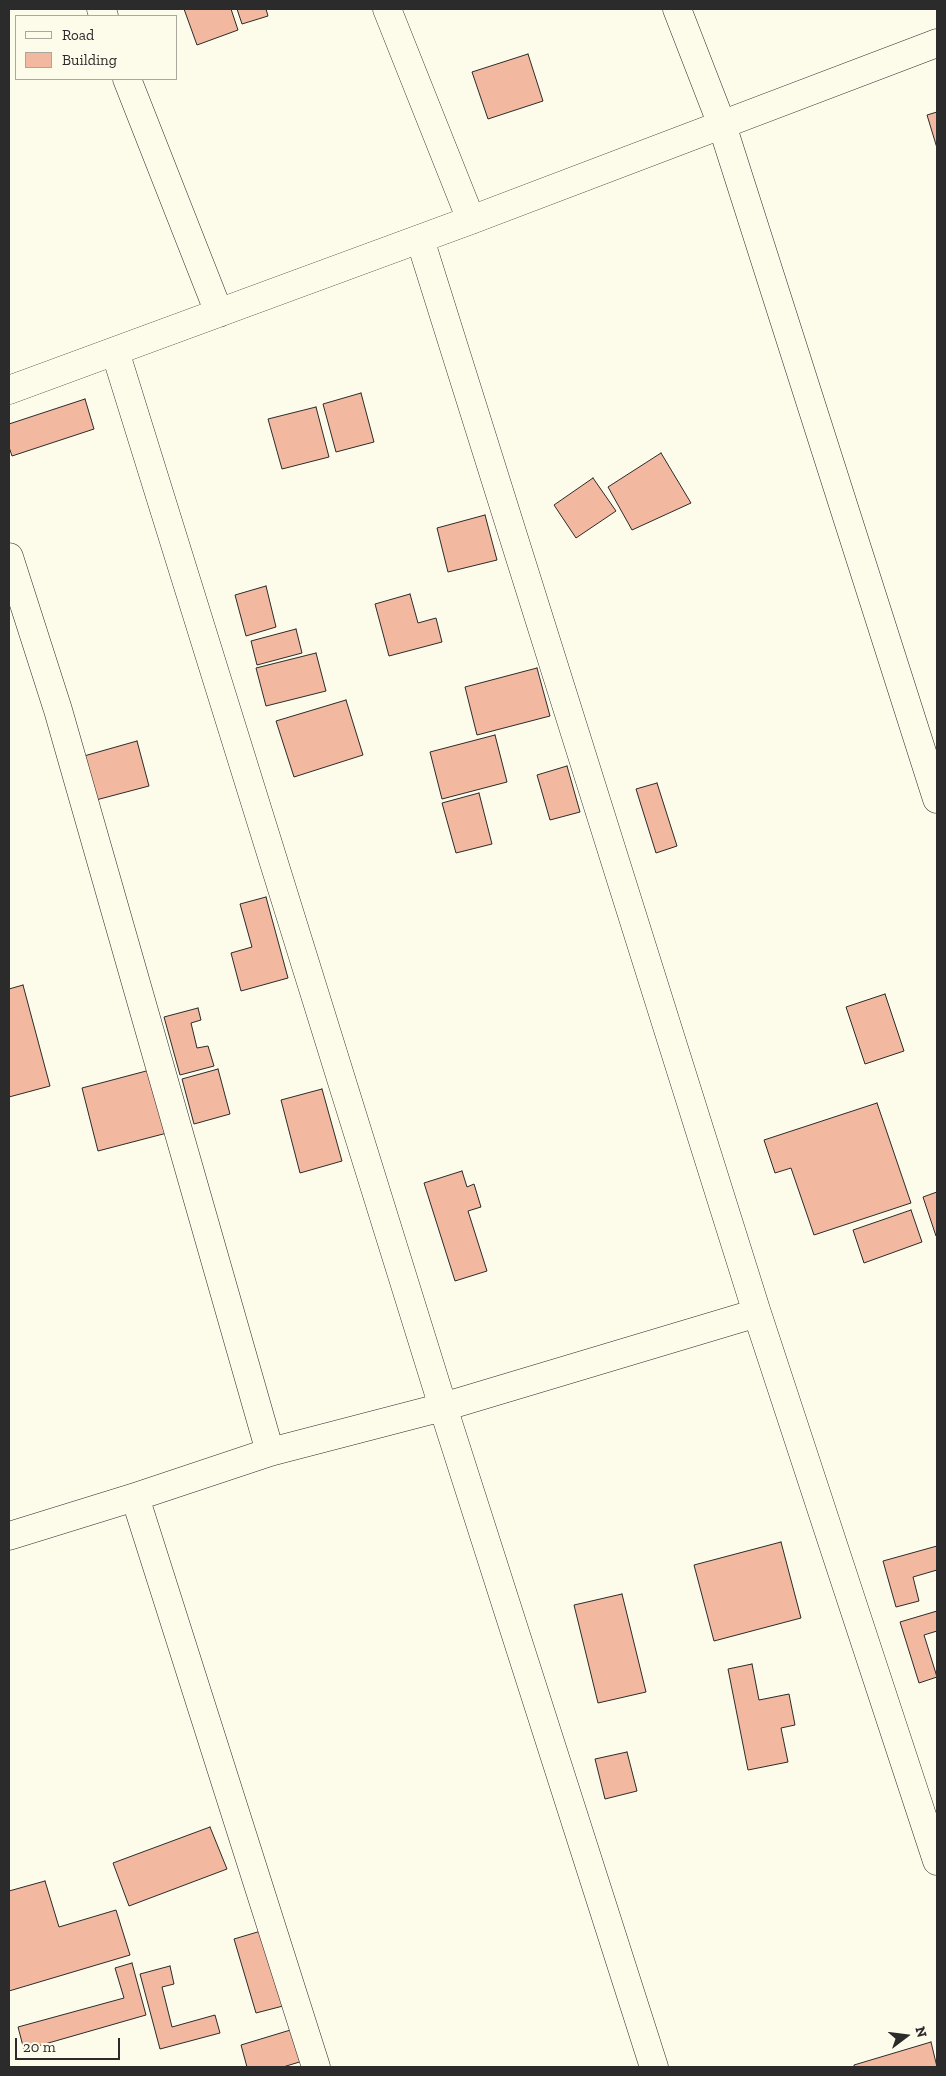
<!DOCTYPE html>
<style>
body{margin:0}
#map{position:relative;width:946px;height:2076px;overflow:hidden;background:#fdfbea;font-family:"Zilla Slab",serif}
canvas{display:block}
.frame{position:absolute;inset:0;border:10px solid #2b2b2b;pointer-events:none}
.legend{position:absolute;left:15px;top:15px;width:162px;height:65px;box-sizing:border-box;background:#fdfbea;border:1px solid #a9a89e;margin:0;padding:6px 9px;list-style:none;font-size:15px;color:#2b2b2b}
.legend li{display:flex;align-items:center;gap:10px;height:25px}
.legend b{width:25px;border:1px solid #a9a89e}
.north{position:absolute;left:881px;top:2011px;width:50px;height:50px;-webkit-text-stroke:4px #fdfbea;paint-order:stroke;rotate:75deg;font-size:14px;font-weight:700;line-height:20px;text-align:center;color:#2b2b2b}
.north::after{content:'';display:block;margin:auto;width:18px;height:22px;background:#2b2b2b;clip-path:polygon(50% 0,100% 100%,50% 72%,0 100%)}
.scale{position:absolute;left:15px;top:2038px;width:105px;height:22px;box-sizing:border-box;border:2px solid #2b2b2b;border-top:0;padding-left:6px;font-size:15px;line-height:18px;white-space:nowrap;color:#2b2b2b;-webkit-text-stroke:4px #fdfbea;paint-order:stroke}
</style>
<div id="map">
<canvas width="946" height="2076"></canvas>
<div class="frame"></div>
<ul class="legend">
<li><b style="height:6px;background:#fdfbea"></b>Road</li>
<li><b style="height:14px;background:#f2b8a0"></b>Building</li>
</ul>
<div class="north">N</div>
<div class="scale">20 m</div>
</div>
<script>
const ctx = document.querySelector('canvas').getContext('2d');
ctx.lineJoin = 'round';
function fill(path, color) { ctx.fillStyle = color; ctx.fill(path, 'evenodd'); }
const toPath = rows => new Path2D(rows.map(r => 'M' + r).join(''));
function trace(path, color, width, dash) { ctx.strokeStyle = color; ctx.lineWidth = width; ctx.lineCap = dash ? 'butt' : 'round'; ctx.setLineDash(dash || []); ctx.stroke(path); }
const building = toPath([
 [184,9,231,9,238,30,197,45,184,9],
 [237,9,266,9,268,16,242,24,237,9],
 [528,54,543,101,488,119,472,72,528,54],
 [937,112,937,148,927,115,937,112],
 [361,393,374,442,336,452,323,404,361,393],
 [85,399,94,429,12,456,9,447,9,424,85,399],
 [316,407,329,457,282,469,268,419,316,407],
 [661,453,691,503,632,530,608,487,661,453],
 [593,478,616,511,576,538,554,505,593,478],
 [485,515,497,560,448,572,437,528,485,515],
 [266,586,276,627,246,636,235,595,266,586],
 [410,594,418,623,436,618,442,642,389,656,375,604,410,594],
 [296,629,302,653,257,665,251,641,296,629],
 [316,653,326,691,266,706,256,668,316,653],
 [537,668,550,716,477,735,465,687,537,668],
 [346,700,363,755,294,777,276,721,346,700],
 [495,735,507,782,442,799,430,752,495,735],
 [137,741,149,786,96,800,84,756,137,741],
 [567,766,580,812,550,820,537,775,567,766],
 [657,783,677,846,656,853,636,789,657,783],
 [479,793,492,844,456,853,442,803,479,793],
 [266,897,288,978,241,991,231,953,252,947,240,904,266,897],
 [23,985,50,1086,9,1097,9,989,23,985],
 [885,994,904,1051,865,1064,846,1007,885,994],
 [198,1008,201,1020,191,1023,197,1048,208,1046,214,1066,180,1075,164,1017,198,1008],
 [218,1069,230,1114,194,1124,182,1079,218,1069],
 [150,1070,167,1133,98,1151,82,1088,150,1070],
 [322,1089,342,1161,300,1173,281,1100,322,1089],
 [877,1103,911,1203,814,1235,791,1168,775,1173,764,1140,877,1103],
 [462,1171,467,1187,474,1184,481,1207,468,1211,487,1271,455,1281,424,1183,462,1171],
 [937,1192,937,1236,936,1236,923,1197,937,1192],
 [911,1210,922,1242,864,1263,853,1230,911,1210],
 [781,1542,801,1618,714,1641,694,1565,781,1542],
 [937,1546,937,1570,913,1577,919,1601,896,1607,883,1561,937,1546],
 [622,1594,646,1692,598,1703,574,1605,622,1594],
 [937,1611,937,1631,924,1635,937,1677,919,1683,900,1622,937,1611],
 [752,1664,759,1700,789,1694,795,1725,781,1728,788,1762,748,1770,728,1669,752,1664],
 [627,1752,637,1791,605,1799,595,1759,627,1752],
 [210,1827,227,1869,129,1906,113,1863,210,1827],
 [45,1881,59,1927,116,1910,130,1955,9,1991,9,1891,45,1881],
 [261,1931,283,2006,256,2013,234,1939,261,1931],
 [132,1963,146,2015,24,2050,18,2027,124,1998,115,1968,132,1963],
 [170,1966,174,1984,162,1987,172,2027,215,2015,220,2033,160,2049,140,1974,170,1966],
 [297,2028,306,2060,283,2067,247,2067,241,2045,297,2028],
 [931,2042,937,2067,854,2067,854,2065,931,2042]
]);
const minor = toPath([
 [101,9,104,16],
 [387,9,471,220],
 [677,9,722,125,937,799],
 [127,79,219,313],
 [420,239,757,1313,937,1861],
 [115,351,443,1407,654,2067],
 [9,390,471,220,937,43],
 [9,557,58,710,270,1452],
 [135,1497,316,2067],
 [9,1536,135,1497,270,1452,443,1407,757,1313]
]);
fill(building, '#f2b8a0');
trace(building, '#2b2b2b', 1);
trace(minor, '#2b2b2b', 29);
trace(minor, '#fdfbea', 28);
</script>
